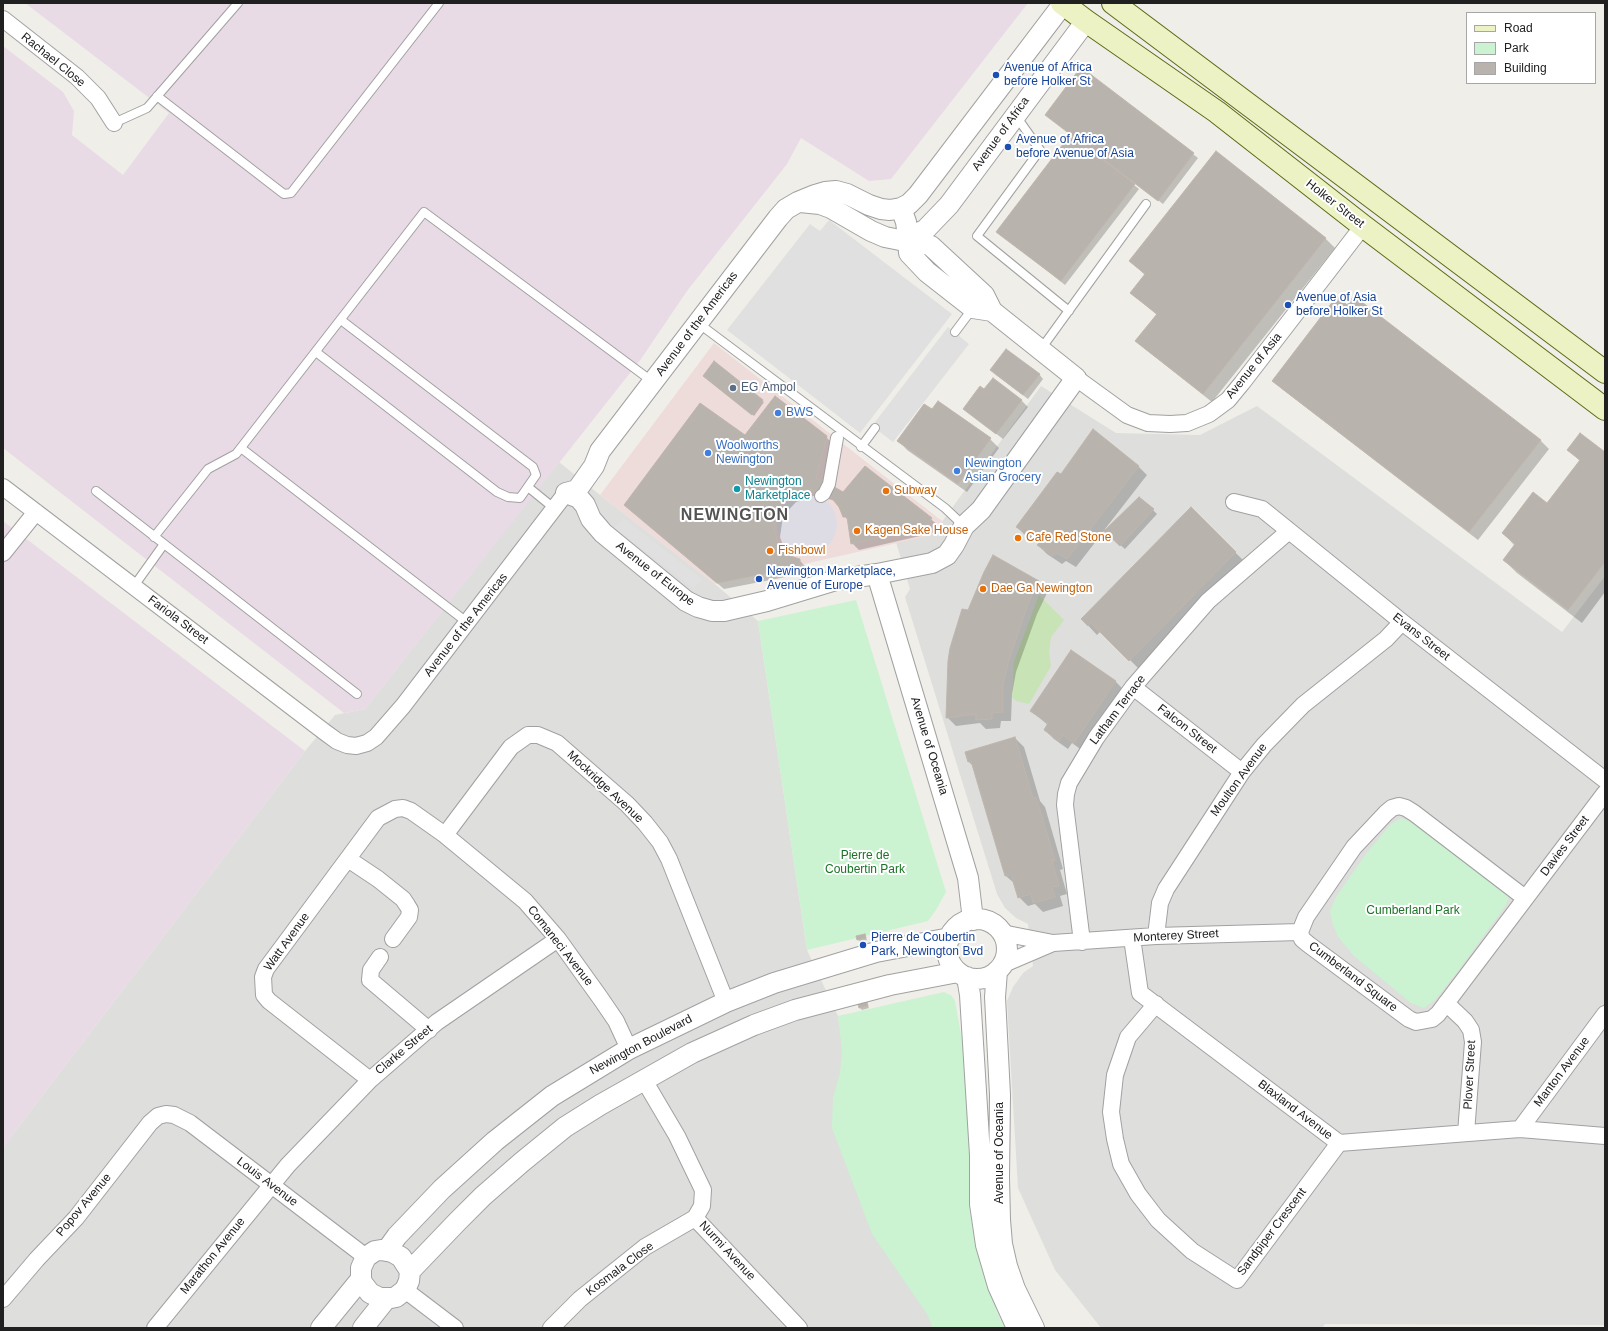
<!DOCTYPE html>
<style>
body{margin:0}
#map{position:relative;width:1608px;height:1331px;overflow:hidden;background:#f0eee8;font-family:Arial,sans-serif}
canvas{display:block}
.frame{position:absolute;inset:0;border:4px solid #202020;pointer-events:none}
.legend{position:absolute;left:1466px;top:12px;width:130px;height:72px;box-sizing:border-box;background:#fff;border:1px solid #a6a6a6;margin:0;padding:5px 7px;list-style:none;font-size:12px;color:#202020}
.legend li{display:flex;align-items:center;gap:8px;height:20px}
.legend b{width:20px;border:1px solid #a6a6a6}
</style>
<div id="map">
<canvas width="1608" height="1331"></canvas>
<div class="frame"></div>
<ul class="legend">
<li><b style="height:5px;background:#edf2c4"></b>Road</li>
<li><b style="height:11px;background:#cbf3d1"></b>Park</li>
<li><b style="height:11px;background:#b9b3ae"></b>Building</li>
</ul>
</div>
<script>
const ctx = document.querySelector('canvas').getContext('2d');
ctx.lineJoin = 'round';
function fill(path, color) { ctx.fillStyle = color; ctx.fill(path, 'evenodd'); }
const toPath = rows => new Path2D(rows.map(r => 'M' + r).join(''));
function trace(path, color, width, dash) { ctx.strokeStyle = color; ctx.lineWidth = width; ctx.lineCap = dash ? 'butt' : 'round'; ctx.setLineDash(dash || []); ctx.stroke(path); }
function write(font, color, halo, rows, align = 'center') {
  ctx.font = font + ' Arial,sans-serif'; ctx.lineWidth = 4; ctx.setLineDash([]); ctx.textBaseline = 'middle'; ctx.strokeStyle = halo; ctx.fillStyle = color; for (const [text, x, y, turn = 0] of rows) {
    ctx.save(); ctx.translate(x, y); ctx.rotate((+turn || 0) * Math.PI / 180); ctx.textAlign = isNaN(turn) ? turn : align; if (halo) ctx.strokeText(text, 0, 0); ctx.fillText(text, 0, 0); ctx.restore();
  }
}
const residential = toPath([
 [1041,386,1116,433,1200,435,1257,406,1562,632,1605,576,1605,1325,1325,1324,1322,1328,1101,1328,1055,1270,1018,1188,1007,1001,1013,987,1023,973,1033,966,1028,924,1016,918,1005,908,997,894,905,597,910,589,896,542,933,534],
 [559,462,600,495,715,584,758,621,807,950,838,1016,867,1191,944,1328,3,1328,3,1147,305,751,335,715,365,709]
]);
const commercial = toPath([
 [714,343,942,521,933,535,715,584,600,495]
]);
const industrial = toPath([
 [25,3,1028,3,891,179,869,181,801,138,787,164,687,291,641,359,365,709,344,713,3,448,3,46,63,92,74,111,72,135,123,175,169,113],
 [3,521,305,751,3,1147]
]);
const grass = toPath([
 [1039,595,1064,620,1051,637,1049,652,1051,666,1029,704,1016,701,1012,697,1014,662]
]);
const park = toPath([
 [856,600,946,892,936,910,928,921,807,950,758,621],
 [1401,818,1415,824,1460,856,1506,890,1509,896,1506,905,1458,971,1435,1000,1424,1008,1411,1003,1354,956,1338,937,1332,922,1330,911,1336,897,1365,855,1391,824],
 [944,992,951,995,955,1001,972,1096,970,1211,976,1248,997,1312,1005,1328,933,1328,927,1314,872,1234,832,1128,833,1098,840,1073,842,1051,838,1016]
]);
const parking = toPath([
 [829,220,952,314,860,433,727,330,810,224,820,231],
 [948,327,969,344,893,442,872,426],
 [623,518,702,579,694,589,615,528]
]);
const plaza = toPath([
 '777 524a30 30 0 1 1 60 0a30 30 0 1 1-60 0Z'
]);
const shadow = toPath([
 [1082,69,1198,158,1163,204,1130,179,1129,181,1139,189,1065,285,997,231,1072,135],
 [1216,152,1326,239,1335,248,1212,402,1145,349,1137,341,1157,315,1131,293,1145,275,1130,261],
 [1348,306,1540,440,1549,449,1478,540,1282,389,1273,380],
 [995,374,1039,374,1043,379,1028,399],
 [706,378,762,401,764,402,754,416],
 [985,390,1021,400,1028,407,1003,439,964,409],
 [938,402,990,439,999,448,967,492,907,450,899,441,932,410],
 [745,437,826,437,833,444,823,482,843,494,866,468,938,525,933,533,859,550,852,543,848,520,844,516,835,501,816,495,796,502,783,516,780,537,786,553,789,557,799,560,806,567,806,573,724,589,625,505],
 [1568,450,1605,453,1605,592,1582,623,1517,573,1504,560,1515,546,1503,533,1547,505,1580,461],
 [1138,466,1147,475,1105,529,1106,530,1153,510,1157,514,1125,549,1104,531,1076,567,1066,561,1062,564,1047,554,1038,545,1040,544,1026,536,1017,527,1061,475],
 [1191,509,1244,561,1139,669,1101,631,1097,635,1082,619],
 [993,556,1039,582,1048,591,1037,614,1016,672,1012,694,1011,721,1001,721,1000,728,986,729,980,723,956,726,947,717,969,612],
 [1115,681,1124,690,1083,751,1072,743,1068,749,1054,739,1045,730,1048,725,1031,711],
 [1015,738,1024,747,1040,801,1045,807,1063,869,1060,870,1067,894,1060,896,1063,906,1043,912,1035,904,1028,906,1019,897,1015,884,1006,876,974,767,968,761],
 [865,935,867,940,860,941,858,940],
 [867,1003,869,1008,862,1010,860,1008]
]);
const building = toPath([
 [1081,67,1194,153,1158,201,1045,115,1081,67],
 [1070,135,1135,184,1061,281,996,232,1070,135],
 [1216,151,1326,238,1203,394,1135,341,1157,314,1130,293,1145,274,1129,261,1216,151],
 [1337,296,1347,305,1354,296,1541,440,1469,532,1272,381,1337,296],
 [1006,349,1040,374,1023,395,990,370,1006,349],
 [714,361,763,400,752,415,703,376,714,361],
 [993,378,1022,400,996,434,963,409,980,386,984,389,993,378],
 [775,396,827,436,816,479,824,481,843,492,865,466,932,518,926,526,851,544,847,517,843,517,839,507,829,495,809,489,790,496,777,510,774,530,779,546,790,556,800,559,800,567,717,583,624,505,700,403,745,435,775,396],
 [938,401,991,438,958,484,897,441,924,404,932,409,938,401],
 [1093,429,1139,466,1067,559,1057,553,1053,556,1037,545,1040,542,1016,527,1057,472,1061,474,1093,429],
 [1580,433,1605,452,1605,562,1568,610,1503,560,1515,544,1502,533,1533,492,1547,503,1580,460,1567,450,1580,433],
 [1139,497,1154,509,1120,546,1104,531,1139,497],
 [1191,507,1236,552,1129,661,1091,623,1088,626,1081,619,1191,507],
 [993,555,1039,581,1028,604,1008,663,1003,685,1003,712,992,713,992,719,976,720,976,714,946,718,948,661,950,648,962,609,968,610,984,572,993,555],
 [1071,650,1116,681,1074,743,1063,735,1059,741,1044,730,1048,723,1030,711,1071,650],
 [1015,737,1033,798,1036,797,1055,860,1052,861,1059,886,1052,887,1055,897,1033,903,1031,894,1018,898,1011,875,1005,876,971,761,968,762,965,752,1015,737],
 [865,934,866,938,857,940,856,936,865,934],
 [867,1002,868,1006,859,1008,858,1004,867,1002]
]);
const service = toPath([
 [157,96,280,191,284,194,291,193,439,3],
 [1016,116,1040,150,977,236,1069,311],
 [114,123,147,108,238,3],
 [698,323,945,508,964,526],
 [955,332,973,308],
 [1041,349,1146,204],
 [316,352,497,492,508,497,520,498,536,475,533,467,341,320],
 [861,447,875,428],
 [241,448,468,623],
 [528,487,555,509],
 [96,491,357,694],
 [154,537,208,469,236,454,424,212,653,382],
 [134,586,164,544]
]);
const pedestrian = toPath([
 [821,496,824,494,829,484,837,438]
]);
const minor = toPath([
 [3,19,77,77,98,98,114,123],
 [1076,378,1127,415,1148,423,1170,424,1187,423,1209,414,1228,400,1242,383,1363,226],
 [3,487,326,733,337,741,347,745,356,746,367,743,376,737,403,706,566,493],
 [1234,502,1262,509,1402,622,1605,780],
 [3,553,36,512],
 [1133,687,1242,772],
 [445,835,511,747,528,735,538,735,557,743,627,804,645,823,660,842,669,859,726,1002],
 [348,859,378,879,403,899,407,905,410,910,409,917,393,939],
 [1525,898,1414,813,1406,808,1399,806,1392,808,1386,813,1354,847,1306,917,1300,932,1302,939,1308,944,1409,1019,1416,1022,1432,1019,1438,1014,1605,793],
 [1002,933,1053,943,1156,936,1300,932],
 [1156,936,1160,903,1166,889,1242,772,1264,745,1303,705,1386,639,1402,622],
 [1132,938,1140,993,1339,1143,1520,1129,1605,1136],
 [1082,942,1065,805,1066,794,1069,783,1096,738,1133,687,1208,601,1289,531],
 [380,957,371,970,370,980,429,1030],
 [1004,964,1053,943],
 [1446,1003,1465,1021,1471,1030,1473,1042,1466,1133],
 [1156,1004,1128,1037,1115,1075,1111,1112,1115,1139,1121,1164,1138,1194,1158,1220,1192,1251,1237,1280,1339,1143],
 [370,1080,269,1001,264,995,263,977,266,969,378,818,395,809,403,808,411,811,445,835,525,901,558,939,601,999,616,1021,629,1049],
 [644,1080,677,1136,703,1190,702,1206,695,1218,799,1328],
 [1520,1129,1605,1014],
 [405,1290,455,1328],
 [3,1299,37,1259,76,1218,150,1123,158,1116,166,1114,174,1115,190,1123,366,1257],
 [155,1328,288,1165,370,1080,437,1022,558,939],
 [551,1328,580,1299,645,1247,695,1218]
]);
const tertiary = toPath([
 [800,202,820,204,831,208,871,231,885,237,900,240,925,230,949,205,1086,21],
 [901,208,906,222,908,237,909,253,927,272,973,308,992,311],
 [566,493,579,498,585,505,591,519,603,533,686,601,698,607,712,611,724,611,767,601,836,580,877,574,932,563,947,555,954,545,964,526,981,510,1076,378,992,311,984,295,931,246,908,237],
 [566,493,577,490,594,466,600,451,778,218,786,209,798,202,815,195,825,192,836,191,847,194,869,205,881,209,890,210,901,208,909,204,918,195,1063,4],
 [877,574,968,878,973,920],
 '947 949a30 30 0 1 1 60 0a30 30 0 1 1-60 0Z',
 [997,971,995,997,1000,1095,999,1178,1000,1220,1002,1244,1007,1266,1015,1289,1034,1328],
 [967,977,970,995,980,1155,980,1204,986,1245,998,1286,1017,1328],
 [381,1250,392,1252,401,1257,410,1271,409,1281,405,1290,396,1297,391,1298,380,1298,370,1293,363,1284,361,1279,361,1268,366,1257,375,1251,381,1250],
 [387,1250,397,1236,442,1189,495,1141,552,1096,629,1049,726,1002,774,983,876,952,950,938],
 [410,1271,457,1222,483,1196,522,1162,565,1127,600,1105,692,1053,754,1025,795,1010,890,985,958,972],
 [321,1328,361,1279],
 [363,1328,386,1299]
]);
const secondary = toPath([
 [1062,3,1086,21,1217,112,1363,226,1605,409],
 [1113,3,1605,372]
]);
const markers = [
 [996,75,4,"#1a4fb4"],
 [1008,147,4,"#1a4fb4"],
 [1288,305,4,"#1a4fb4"],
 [733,388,4,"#5c6f8a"],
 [778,413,4,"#3f7fe0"],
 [708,453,4,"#3f7fe0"],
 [957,471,4,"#3f7fe0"],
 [737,489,4,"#0f9aa8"],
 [886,491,4,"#e8710a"],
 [857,531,4,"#e8710a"],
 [1018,538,4,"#e8710a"],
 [770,551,4,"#e8710a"],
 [759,579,4,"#1a4fb4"],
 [983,589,4,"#e8710a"],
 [863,945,4,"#1a4fb4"]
];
const streetNames = [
 ["Rachael Close",53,60,39],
 ["Avenue of Africa",1001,134,-54],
 ["Holker Street",1335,204,38],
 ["Avenue of the Americas",697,324,-53],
 ["Avenue of Asia",1254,366,-51],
 ["Avenue of Europe",655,574,38],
 ["Fariola Street",178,620,37],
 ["Avenue of the Americas",466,625,-52],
 ["Evans Street",1421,637,38],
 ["Latham Terrace",1118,710,-53],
 ["Falcon Street",1187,729,38],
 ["Avenue of Oceania",929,746,73],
 ["Moulton Avenue",1239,780,-54],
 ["Mockridge Avenue",605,787,43],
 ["Davies Street",1565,846,-53],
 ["Monterey Street",1176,936,-3],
 ["Watt Avenue",287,942,-54],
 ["Comaneci Avenue",560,946,52],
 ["Cumberland Square",1353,977,37],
 ["Newington Boulevard",641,1045,-28],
 ["Clarke Street",404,1050,-40],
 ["Manton Avenue",1562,1072,-53],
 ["Plover Street",1470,1075,-87],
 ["Blaxland Avenue",1295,1110,37],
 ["Avenue of Oceania",1000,1153,-90],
 ["Louis Avenue",267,1182,37],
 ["Popov Avenue",84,1205,-50],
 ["Sandpiper Crescent",1272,1232,-53],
 ["Nurmi Avenue",727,1251,47],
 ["Marathon Avenue",213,1256,-51],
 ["Kosmala Close",620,1269,-37]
];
const transitNames = [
 ["Avenue of Africa",1004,68],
 ["before Holker St",1004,82],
 ["Avenue of Africa",1016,140],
 ["before Avenue of Asia",1016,154],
 ["Avenue of Asia",1296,298],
 ["before Holker St",1296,312],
 ["Newington Marketplace,",767,572],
 ["Avenue of Europe",767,586],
 ["Pierre de Coubertin",871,938],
 ["Park, Newington Bvd",871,952]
];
const serviceNames = [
 ["EG Ampol",741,388]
];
const shopNames = [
 ["BWS",786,413],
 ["Woolworths",716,446],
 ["Newington",716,460],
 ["Newington",965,464],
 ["Asian Grocery",965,478]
];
const cultureNames = [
 ["Newington",745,482],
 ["Marketplace",745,496]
];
const foodNames = [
 ["Subway",894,491],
 ["Kagen Sake House",865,531],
 ["Cafe Red Stone",1026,538],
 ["Fishbowl",778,551],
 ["Dae Ga Newington",991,589]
];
const parkNames = [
 ["Pierre de",865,856],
 ["Coubertin Park",865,870],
 ["Cumberland Park",1413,911]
];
const districtNames = [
 ["NEWINGTON",735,516]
];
fill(residential, '#dededd');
fill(commercial, '#eedcda');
fill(industrial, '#e8dbe5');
fill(grass, '#c8e3b5');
fill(park, '#cbf3d1');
fill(parking, '#e0e0e0');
fill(plaza, '#dddce5');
fill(shadow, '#0003');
fill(building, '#b9b3ae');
trace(building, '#c0b6ac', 1);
trace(service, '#a1a1a1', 10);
trace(pedestrian, '#a1a1a1', 14);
trace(minor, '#a1a1a1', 18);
trace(tertiary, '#a1a1a1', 22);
trace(secondary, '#5c6b13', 24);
trace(service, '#fff', 8);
trace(pedestrian, '#fff', 12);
trace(minor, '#fff', 16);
trace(tertiary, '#fff', 20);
trace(secondary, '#edf2c4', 22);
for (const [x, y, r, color] of markers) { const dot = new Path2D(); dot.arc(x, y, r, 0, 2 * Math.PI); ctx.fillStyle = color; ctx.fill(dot); trace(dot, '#fff', 1.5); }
write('12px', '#202020', '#fff', streetNames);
write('12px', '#164399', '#fff', transitNames, 'left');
write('12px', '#4e5e75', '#fff', serviceNames, 'left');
write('12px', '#366cbe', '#fff', shopNames, 'left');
write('12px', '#0d838f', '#fff', cultureNames, 'left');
write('12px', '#c56008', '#fff', foodNames, 'left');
write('12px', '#1a7327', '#fff', parkNames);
ctx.letterSpacing = '1px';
write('bold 16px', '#535353', '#fff', districtNames);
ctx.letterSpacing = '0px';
</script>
